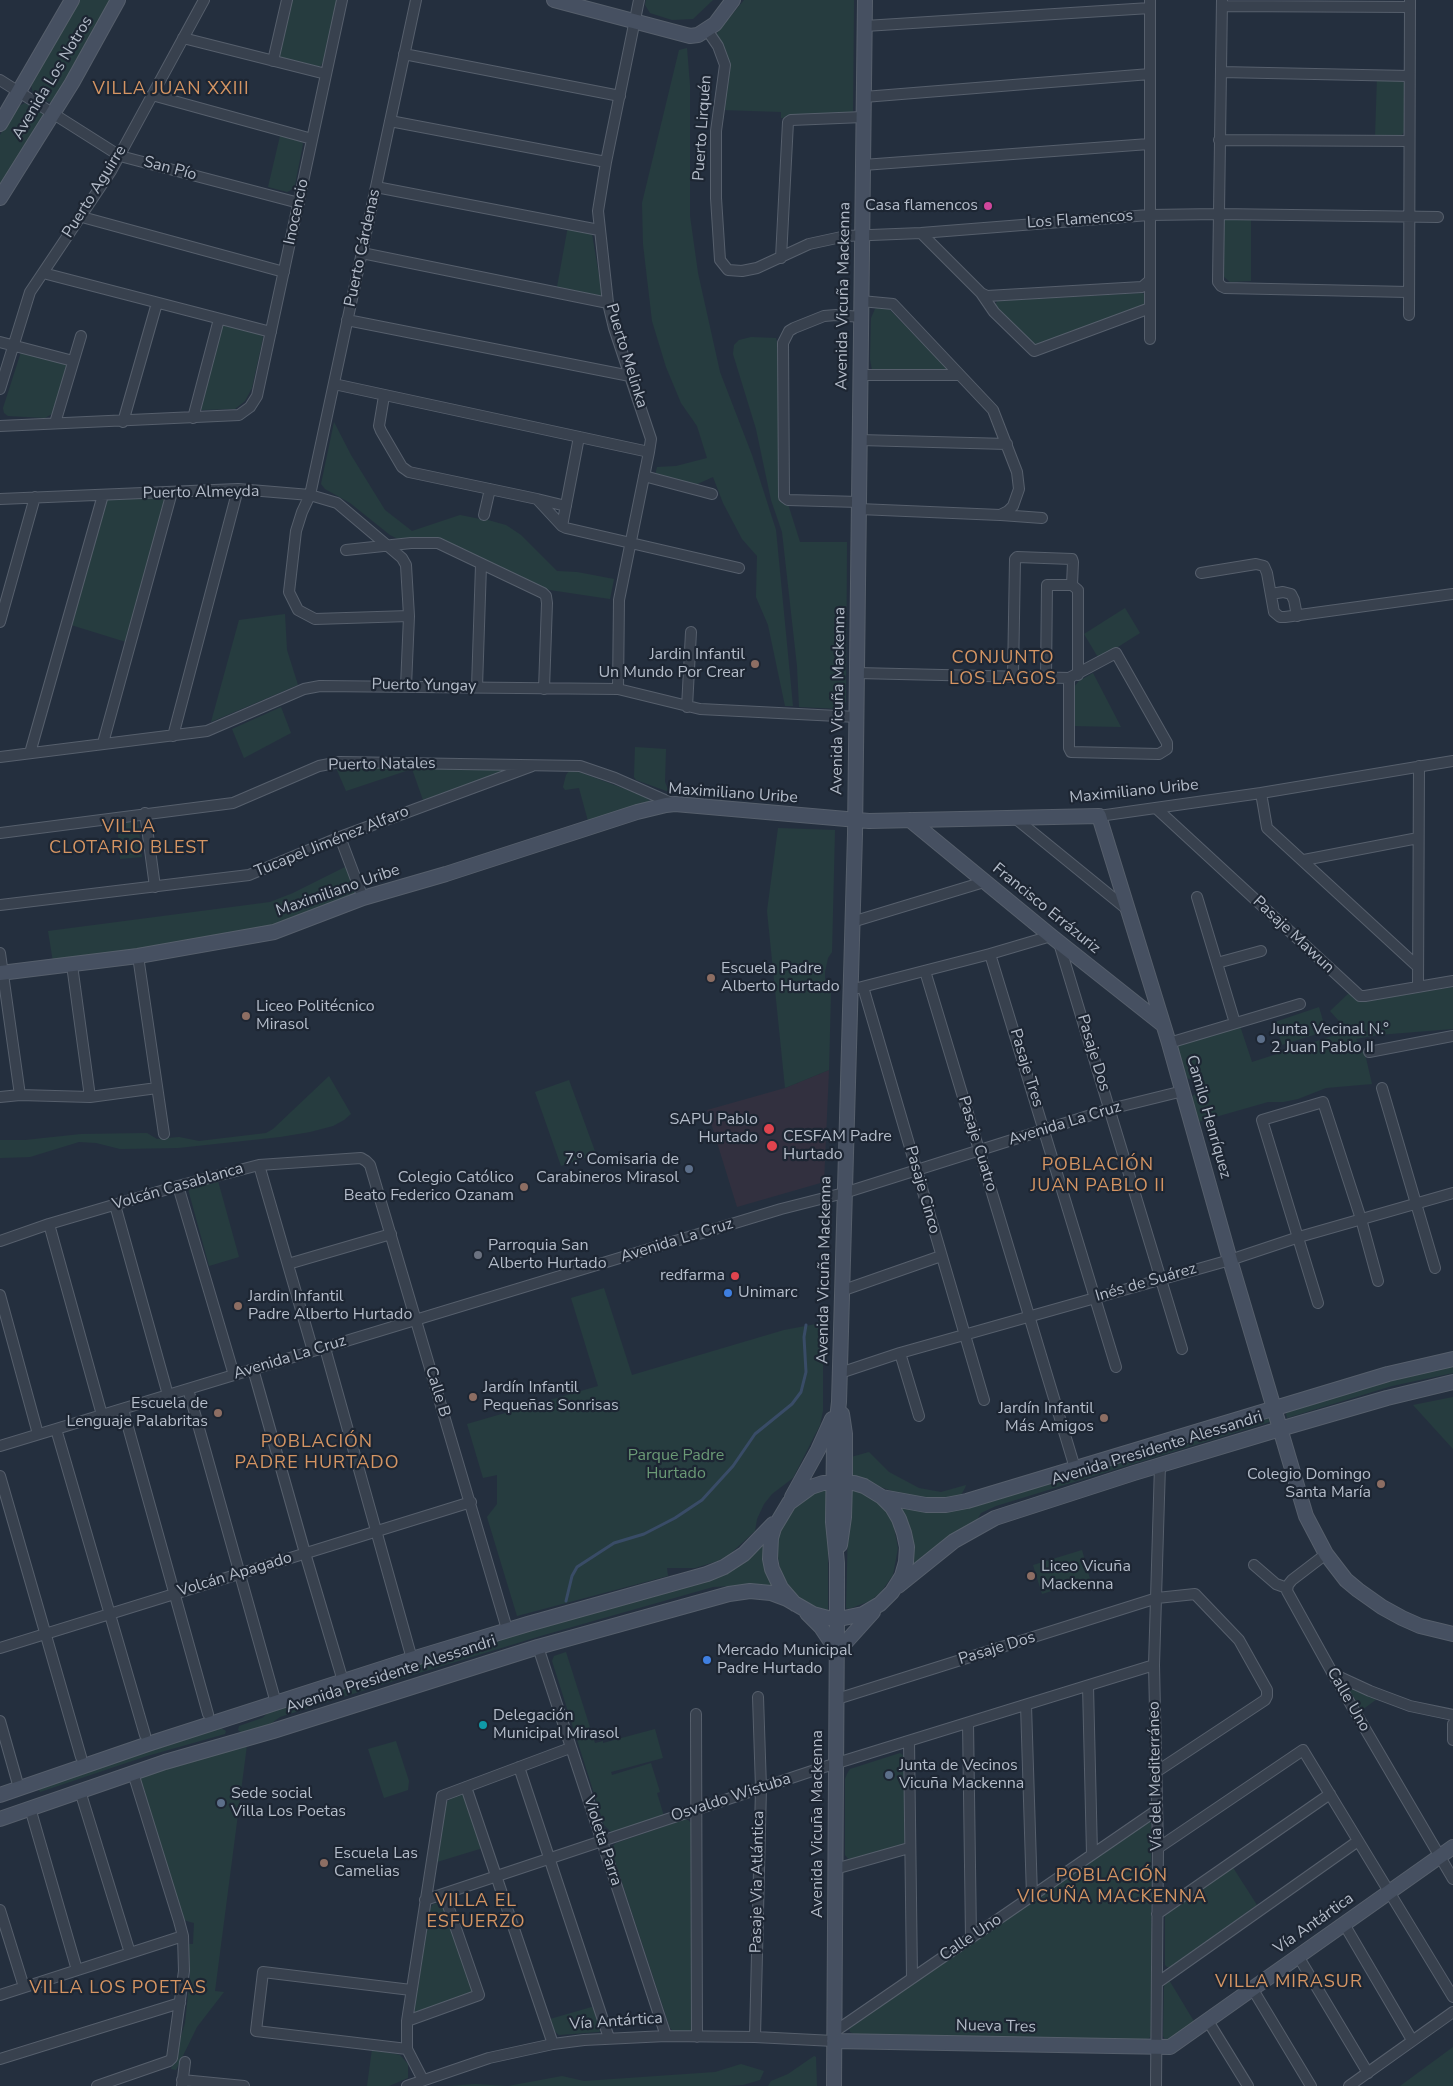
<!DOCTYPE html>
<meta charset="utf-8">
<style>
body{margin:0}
canvas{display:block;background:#242f3e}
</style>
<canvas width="1453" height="2086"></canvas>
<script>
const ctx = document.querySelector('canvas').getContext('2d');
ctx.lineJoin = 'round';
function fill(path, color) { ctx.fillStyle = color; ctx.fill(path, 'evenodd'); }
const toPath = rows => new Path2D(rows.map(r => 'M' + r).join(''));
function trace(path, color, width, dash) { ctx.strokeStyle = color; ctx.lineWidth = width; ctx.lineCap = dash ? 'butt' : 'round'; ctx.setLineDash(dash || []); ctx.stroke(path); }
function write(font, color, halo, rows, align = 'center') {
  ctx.font = font + ' "Nunito Sans",sans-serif'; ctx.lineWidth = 4.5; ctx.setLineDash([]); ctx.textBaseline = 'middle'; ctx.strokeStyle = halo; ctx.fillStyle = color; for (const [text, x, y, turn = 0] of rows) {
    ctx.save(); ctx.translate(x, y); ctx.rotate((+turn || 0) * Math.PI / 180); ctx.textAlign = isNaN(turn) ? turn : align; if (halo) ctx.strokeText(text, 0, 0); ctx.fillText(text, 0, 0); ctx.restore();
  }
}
const medical = toPath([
 [829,1070,824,1182,737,1207,707,1110,785,1088]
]);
const green = toPath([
 [80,0,112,0,56,100,51,102,45,101,33,93,31,85],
 [290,0,337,0,324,61,319,68,277,57],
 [646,0,713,0,693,19,672,20,650,13,645,5],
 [744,0,854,0,853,116,781,118,781,112,722,110,717,33],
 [687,48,690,85,690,216,698,273,720,372,752,455,776,530,793,706,785,706,768,625,756,597,757,556,742,539,723,503,713,477,693,486,655,475,657,467,676,466,707,458,697,426,681,403,666,367,652,321,643,244,642,203,679,50],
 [1377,78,1402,81,1404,83,1405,131,1400,137,1375,138],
 [25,103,43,113,44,118,0,190,0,135,17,107],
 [280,136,301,141,303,144,295,185,291,190,287,192,268,187],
 [1251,217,1251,281,1230,282,1223,276,1223,221,1228,218],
 [568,226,591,232,592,234,602,294,601,298,557,287],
 [1142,293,1146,295,1146,301,1143,305,1037,346,1029,343,995,306,997,301],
 [886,306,889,309,949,371,875,371,872,370,870,359,871,318,875,309,878,307],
 [228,325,262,335,263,338,252,388,245,401,235,409,202,410,200,408,220,330,223,326],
 [751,337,776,338,779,349,778,490,780,498,788,504,800,542,847,542,846,702,841,709,799,707,797,666,782,532,771,500,756,429,733,354,734,345,739,340],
 [21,352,67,364,68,367,56,408,52,414,45,418,8,416,4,413,3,408],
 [334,422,351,455,385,510,412,531,460,515,480,519,489,516,488,520,506,525,521,535,557,571,577,572,614,579,610,599,543,589,451,546,400,540,390,535,350,503,325,489,321,484],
 [165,497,126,642,71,625,104,504,108,498],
 [1125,608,1140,633,1099,659,1084,634],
 [285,614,287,650,298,685,211,722,239,620],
 [1093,673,1121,727,1073,726,1074,687,1079,681],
 [281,707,291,733,244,758,232,729],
 [635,747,666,749,665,782,669,792,636,780,634,777],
 [366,767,502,768,504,771,499,774,423,800,412,769,346,791,336,768],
 [574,770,647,797,650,802,588,821,579,788,565,790,563,787,566,775,569,771],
 [138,821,142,857,120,859,117,824],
 [778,828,835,830,832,952,828,958,825,972,825,980,831,992,829,1070,785,1088,767,911],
 [347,866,356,887,354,895,276,925,148,950,53,962,48,931,270,902,293,893],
 [1453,987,1453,1029,1378,1035,1356,1039,1365,1054,1372,1084,1326,1088,1298,1099,1283,1102,1268,1102,1198,1122,1191,1097,1198,1092,1194,1080,1186,1078,1177,1046,1240,1026,1252,1062,1348,1031,1330,1011,1349,993,1359,1002],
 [1319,1007,1326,1031,1282,1045,1275,1022],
 [329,1076,351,1114,344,1120,333,1126,310,1132,280,1137,178,1148,120,1149,96,1143,79,1142,30,1157,0,1158,0,1140,25,1140,81,1134,147,1133,157,1139,179,1137,199,1141,266,1133,273,1129],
 [569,1080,596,1154,561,1166,535,1092],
 [218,1181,239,1257,209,1266,188,1189],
 [604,1288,632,1375,784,1330,816,1324,823,1316,823,1411,820,1425,793,1478,772,1494,764,1504,757,1519,755,1531,730,1554,718,1561,695,1568,667,1568,668,1576,517,1616,487,1517,497,1504,497,1475,483,1478,467,1424,598,1386,571,1298],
 [1453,1365,1453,1373,1392,1386,1287,1418,1286,1414,1288,1411,1382,1382],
 [1453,1397,1453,1449,1413,1405],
 [1265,1417,1271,1420,1270,1422,996,1506,981,1513,977,1520,908,1573,899,1506,925,1511],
 [869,1452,889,1472,919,1488,941,1492,966,1485,965,1488,961,1495,934,1499,903,1495,853,1477,851,1457],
 [828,1488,828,1610,814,1607,803,1601,789,1587,781,1572,777,1552,777,1538,783,1517,804,1496],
 [851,1489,858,1489,881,1504,893,1522,898,1548,893,1575,881,1592,870,1601,849,1609,846,1608,848,1526],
 [764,1541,775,1588,749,1585,713,1587,544,1635,416,1674,280,1717,269,1725,243,1734,238,1730,239,1726,262,1718,269,1712,440,1657,705,1581],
 [1082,1550,1090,1579,1042,1594,1033,1565],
 [566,1652,595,1743,603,1741,603,1743,655,1729,663,1758,611,1772,612,1775,651,1763,660,1792,657,1793,664,1816,618,1832,611,1832,604,1825,552,1661,554,1656],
 [1350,1687,1377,1699,1362,1710,1349,1690],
 [221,1728,226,1731,225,1734,147,1756,40,1792,38,1788,72,1776],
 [396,1741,409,1781,408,1790,384,1798,368,1749],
 [247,1745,215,1991,224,1992,197,2027,176,2070,171,2069,185,2023,190,1976,188,1944,193,1944,194,1923,183,1920,140,1779,143,1776],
 [900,1753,904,1756,907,1840,902,1845,850,1861,845,1855,845,1779,847,1774,850,1769],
 [464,1793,483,1848,437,1862,446,1803,452,1797],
 [683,1820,688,1820,691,1823,695,2027,690,2032,674,2032,670,2028,612,1852,612,1847,616,1843],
 [1148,1821,1151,1823,1152,2035,1149,2038,1145,2040,856,2035,850,2032,849,2028,852,2024],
 [1232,1866,1257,1905,1171,1967,1167,1967,1165,1965,1165,1915,1167,1912],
 [442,1902,476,1994,414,2013,430,1909,433,1904],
 [1169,1980,1195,2023,1166,2041,1163,2036,1164,1987,1166,1982],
 [595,2006,602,2029,599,2032,559,2035,553,2030,550,2019],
 [1453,2047,1453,2086,1400,2086],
 [372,2049,400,2055,408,2064,408,2078,389,2086,367,2086],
 [814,2056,816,2057,817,2086,768,2086,771,2081,788,2074],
 [741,2064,764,2071,760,2080,743,2085,727,2086,449,2086,475,2084,508,2086,562,2076,584,2081,715,2072]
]);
const stream = toPath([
 [566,1601,572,1576,577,1567,614,1543,644,1534,675,1518,702,1500,733,1466,755,1434,792,1404,801,1392,806,1372,804,1337,806,1325]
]);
const street = toPath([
 [1150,0,1150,339],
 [1222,0,1218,282,1221,286,1225,288,1408,292],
 [1222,6,1410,7],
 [865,26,1150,8],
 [707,30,718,46,725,65,716,131,716,198,720,260,728,270,742,271,757,268,809,244,846,236,921,233,1149,215,1218,214,1438,217],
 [183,38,326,74],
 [404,54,620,96],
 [273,61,287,0],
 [1221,72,1409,76],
 [0,80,120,156,299,203],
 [152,95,312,139],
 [864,97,1150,74],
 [390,121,606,162],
 [1219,140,1409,141],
 [863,165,1149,144],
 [376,187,599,230],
 [82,217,284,272],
 [921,233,981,293,987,296,1142,287,1149,281],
 [362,253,608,303],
 [781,258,788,122,791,120,863,117],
 [43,273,271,332],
 [981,293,994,312,1034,351,1150,308],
 [1409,315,1410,0],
 [347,320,630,376],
 [0,342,73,361],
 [860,375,959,375],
 [334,384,649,452],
 [0,389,30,292,111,171,204,0],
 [384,396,379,426,381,431,402,467,409,472,537,499,562,526,566,528,739,568],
 [193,418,219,319],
 [123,422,157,303],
 [55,423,81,336],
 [0,426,239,415,250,407,257,396,342,0],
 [860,440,1007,444],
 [644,476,712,494],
 [0,499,238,489,310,495,337,503,402,558,406,565,409,616,406,686],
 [537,499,566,506],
 [859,502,788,500,784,497,783,343,789,331,794,328,824,316,836,315,861,317],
 [859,509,1000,515,1008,511,1013,506,1019,489,1017,472,993,410,893,304,861,301],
 [484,515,490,489],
 [1001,515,1042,518],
 [562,526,579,437],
 [346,550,411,543,438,543,543,593,546,596,547,603,544,689],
 [1201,573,1256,564,1264,566,1267,573,1274,612,1280,617,1285,617,1453,594],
 [1271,594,1283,592,1291,594,1294,600,1297,616],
 [409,616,315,619,298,610,289,592,296,531,302,512,310,495,416,0],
 [0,622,35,497],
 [857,673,1069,678,1116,653,1167,743,1167,749,1159,754,1071,752,1069,748,1069,678],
 [1013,677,1015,559,1017,557,1072,559,1073,562,1072,585],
 [1046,678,1047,585,1072,585,1078,590,1078,675],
 [477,687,481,565],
 [618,689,619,600,649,452,651,439,614,328,608,303,598,211,606,162,639,0],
 [687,707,691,632],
 [173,736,238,489],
 [103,743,172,492],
 [30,753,103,495],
 [0,757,207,731,304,689,320,686,618,689,700,709,857,717],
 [1261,793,1267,828,1417,966],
 [1157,809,1360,996,1365,996,1453,981],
 [145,813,155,887],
 [1099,816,1261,793,1453,761],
 [1015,818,1128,910],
 [0,833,233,803,319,766,340,762,580,766,615,778,674,804],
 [340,837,363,898],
 [1304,860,1418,838],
 [1197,897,1235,1023],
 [0,905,249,875,340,837,532,766],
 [852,922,984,882],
 [1059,943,1182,1349],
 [0,953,20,1095],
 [990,954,1116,1367],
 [138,956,164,1134],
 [1217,963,1261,951],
 [72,965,90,1097],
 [925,971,1075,1468],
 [863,987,984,1400],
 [1418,987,1419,766],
 [858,988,990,954,1051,936],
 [1169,1043,1300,1004],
 [1369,1052,1453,1036],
 [1382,1088,1435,1268],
 [0,1097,20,1095,90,1097,157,1088],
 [259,1165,313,1351],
 [178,1186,234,1375],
 [115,1205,168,1395],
 [49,1224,102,1415],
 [0,1241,49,1224,178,1186,259,1165,361,1158,366,1161,370,1165,507,1629],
 [288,1264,391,1234],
 [841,1291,941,1256],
 [0,1295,38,1434],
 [1318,1303,1262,1120,1323,1102,1361,1219,1378,1281],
 [325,1348,412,1659],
 [900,1353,919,1416],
 [253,1369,305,1553,343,1681],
 [840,1373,900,1353,1230,1260,1299,1237,1453,1193],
 [188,1389,276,1703],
 [123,1409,208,1714],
 [56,1429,145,1735],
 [0,1446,781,1209,844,1193,1110,1109,1183,1091],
 [0,1476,81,1757],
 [1326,1554,1292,1580,1288,1585,1287,1591,1333,1674,1453,1879],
 [1254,1565,1276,1584,1287,1588],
 [538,1647,666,2036],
 [0,1648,471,1502],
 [1333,1674,1370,1691,1410,1706,1453,1715],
 [1088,1686,1092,1854],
 [837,1699,1157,1598,1195,1594,1239,1640,1267,1690,1267,1696,1265,1700,1156,1772],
 [1026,1705,1032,1896],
 [696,1714,697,2037],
 [0,1721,19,1788],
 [968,1723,971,1937],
 [1453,1724,1453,1740],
 [909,1741,912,1978],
 [519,1767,609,2038],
 [466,1787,553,2044],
 [80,1791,130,1953],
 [30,1808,77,1970],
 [1158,1848,1303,1750,1453,1997],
 [835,1869,909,1848],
 [425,1900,821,1768,1154,1665],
 [0,1910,24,1987],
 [1157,1914,1330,1794],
 [1344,1924,1412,2040],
 [1298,1956,1368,2073],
 [1157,1983,1358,1841],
 [1252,1988,1311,2086],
 [0,1995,183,1936],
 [407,2021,479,1995,444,1894],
 [1208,2021,1248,2086],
 [834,2032,1157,1810],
 [755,2037,761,1788,758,1697],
 [407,2049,256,2031,263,1972,411,1990],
 [0,2059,180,2003],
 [182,2080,244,2086],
 [423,2080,407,2049,407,2021,442,1796,570,1748],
 [97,2086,169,2061,172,2058,184,1971,183,1936,179,1921,133,1773],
 [182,2086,185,2062],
 [407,2086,489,2058,553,2044,584,2040,666,2036,755,2037,834,2041],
 [1156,2086,1158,1848,1154,1665,1160,1465],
 [1349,2086,1453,2012]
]);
const secondary = toPath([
 [554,0,690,36,698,35,715,24,733,0],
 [0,124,72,0],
 [0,198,72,83,118,0],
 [910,820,1051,936,1162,1024],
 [0,973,138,956,274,932,363,898,446,874,637,812,666,805,675,804,869,821,1099,816,1169,1043,1230,1260,1306,1516,1326,1554,1346,1580,1358,1590,1382,1607,1402,1618,1420,1626,1453,1634],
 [792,1497,818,1450,832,1419],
 [882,1497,926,1505,946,1505,967,1501,1388,1374,1453,1359],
 [840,1545,844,1517,845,1482,845,1434,842,1414],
 [898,1586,954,1541,995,1518,1134,1473,1280,1429,1387,1398,1453,1382],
 [807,1613,821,1627,837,1651],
 [837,1652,873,1612],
 [0,1795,148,1744,412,1659,528,1624,707,1574,724,1567,744,1554,773,1524],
 [0,1819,165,1762,273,1731,538,1647,729,1594,750,1591,771,1593,787,1599,813,1614,828,1618,844,1618,863,1614,880,1604,892,1592,902,1576,906,1562,907,1547,904,1533,899,1519,892,1507,882,1497,864,1486,854,1483,823,1483,811,1487,789,1503,774,1528,771,1538,770,1559,772,1569,781,1588,795,1604],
 [834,2041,1170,2047,1453,1847],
 [834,2086,837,1619,837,1563,833,1522,834,1445,839,1402,855,834,865,0]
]);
const markers = [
 [988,206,5,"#d1479c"],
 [755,664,5,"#8d6e63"],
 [711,978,5,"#8d6e63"],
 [246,1016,5,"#8d6e63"],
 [1261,1039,5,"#5c6f8a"],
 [769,1129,6,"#e0444e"],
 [772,1146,6,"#e0444e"],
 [689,1169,5,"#5c6f8a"],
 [524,1187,5,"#8d6e63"],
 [478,1255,5,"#6b7280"],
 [735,1276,5,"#e0444e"],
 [728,1293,5,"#3f7fe0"],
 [238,1306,5,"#8d6e63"],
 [473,1397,5,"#8d6e63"],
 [218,1413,5,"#8d6e63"],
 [1104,1418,5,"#8d6e63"],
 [1381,1484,5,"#8d6e63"],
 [1031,1576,5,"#8d6e63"],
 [707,1660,5,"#3f7fe0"],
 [483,1725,5,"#0f9aa8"],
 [889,1775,5,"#5c6f8a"],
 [221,1803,5,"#5c6f8a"],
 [324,1863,5,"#8d6e63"]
];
const streetNames = [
 ["Avenida Los Notros",53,78,-59],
 ["Puerto Lirquén",703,128,-86],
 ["San Pío",170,169,15],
 ["Puerto Aguirre",95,192,-58],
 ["Inocencio",297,212,-78],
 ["Los Flamencos",1080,220,-4],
 ["Puerto Cárdenas",363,248,-78],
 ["Avenida Vicuña Mackenna",844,296,-89],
 ["Puerto Melinka",626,356,73],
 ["Puerto Almeyda",201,493,-1],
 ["Puerto Yungay",424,686,1],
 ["Avenida Vicuña Mackenna",839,701,-89],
 ["Puerto Natales",382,765,-1],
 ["Maximiliano Uribe",1134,792,-6],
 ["Maximiliano Uribe",733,794,4],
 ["Tucapel Jiménez Alfaro",332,842,-22],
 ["Maximiliano Uribe",338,891,-19],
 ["Francisco Errázuriz",1046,909,39],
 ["Pasaje Mawun",1293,935,43],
 ["Pasaje Dos",1093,1053,73],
 ["Pasaje Tres",1026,1068,73],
 ["Camilo Henríquez",1208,1117,74],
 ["Avenida La Cruz",1065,1124,-17],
 ["Pasaje Cuatro",977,1144,73],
 ["Volcán Casablanca",178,1187,-16],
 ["Pasaje Cinco",922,1190,74],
 ["Avenida La Cruz",677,1241,-17],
 ["Avenida Vicuña Mackenna",825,1270,-89],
 ["Inés de Suárez",1146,1283,-16],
 ["Avenida La Cruz",290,1358,-17],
 ["Calle B",437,1392,73],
 ["Avenida Presidente Alessandri",1157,1449,-17],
 ["Volcán Apagado",235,1575,-17],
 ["Pasaje Dos",997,1649,-17],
 ["Avenida Presidente Alessandri",391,1675,-18],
 ["Calle Uno",1348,1700,60],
 ["Vía del Mediterráneo",1156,1776,-91],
 ["Osvaldo Wistuba",731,1798,-18],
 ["Avenida Vicuña Mackenna",818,1824,-90],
 ["Violeta Parra",602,1841,72],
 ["Pasaje Via Atlántica",758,1882,-89],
 ["Vía Antártica",1314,1924,-35],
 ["Calle Uno",971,1938,-34],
 ["Vía Antártica",616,2022,-4],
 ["Nueva Tres",996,2027,1]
];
const poiNames = [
 ["Casa flamencos",978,206,"right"],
 ["Jardin Infantil",745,655,"right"],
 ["Un Mundo Por Crear",745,673,"right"],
 ["Escuela Padre",721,969],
 ["Alberto Hurtado",721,987],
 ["Liceo Politécnico",256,1007],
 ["Mirasol",256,1025],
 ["Junta Vecinal N.°",1271,1030],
 ["2 Juan Pablo II",1271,1048],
 ["SAPU Pablo",758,1120,"right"],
 ["Hurtado",758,1138,"right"],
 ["CESFAM Padre",783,1137],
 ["Hurtado",783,1155],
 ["7.º Comisaria de",679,1160,"right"],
 ["Carabineros Mirasol",679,1178,"right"],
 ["Colegio Católico",514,1178,"right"],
 ["Beato Federico Ozanam",514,1196,"right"],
 ["Parroquia San",488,1246],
 ["Alberto Hurtado",488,1264],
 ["redfarma",725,1276,"right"],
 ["Unimarc",738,1293],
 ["Jardin Infantil",248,1297],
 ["Padre Alberto Hurtado",248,1315],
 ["Jardín Infantil",483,1388],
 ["Pequeñas Sonrisas",483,1406],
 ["Escuela de",208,1404,"right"],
 ["Lenguaje Palabritas",208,1422,"right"],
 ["Jardín Infantil",1094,1409,"right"],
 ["Más Amigos",1094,1427,"right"],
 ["Colegio Domingo",1371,1475,"right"],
 ["Santa María",1371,1493,"right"],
 ["Liceo Vicuña",1041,1567],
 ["Mackenna",1041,1585],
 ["Mercado Municipal",717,1651],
 ["Padre Hurtado",717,1669],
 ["Delegación",493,1716],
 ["Municipal Mirasol",493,1734],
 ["Junta de Vecinos",899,1766],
 ["Vicuña Mackenna",899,1784],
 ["Sede social",231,1794],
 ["Villa Los Poetas",231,1812],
 ["Escuela Las",334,1854],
 ["Camelias",334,1872]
];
const parkNames = [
 ["Parque Padre",676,1456],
 ["Hurtado",676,1474]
];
const neighbourhoodNames = [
 ["VILLA JUAN XXIII",171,90],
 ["CONJUNTO",1003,659],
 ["LOS LAGOS",1003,680],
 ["VILLA",129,828],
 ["CLOTARIO BLEST",129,849],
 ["POBLACIÓN",1098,1166],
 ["JUAN PABLO II",1098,1187],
 ["POBLACIÓN",317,1443],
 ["PADRE HURTADO",317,1464],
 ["POBLACIÓN",1112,1877],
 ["VICUÑA MACKENNA",1112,1898],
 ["VILLA EL",476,1902],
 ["ESFUERZO",476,1923],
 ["VILLA MIRASUR",1289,1983],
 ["VILLA LOS POETAS",118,1989]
];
fill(medical, '#32303f');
fill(green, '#263c3f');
trace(stream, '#394c67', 3);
trace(street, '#565f6c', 12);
trace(secondary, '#565f6c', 16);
trace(street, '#38414e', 10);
trace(secondary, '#465061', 14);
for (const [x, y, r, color] of markers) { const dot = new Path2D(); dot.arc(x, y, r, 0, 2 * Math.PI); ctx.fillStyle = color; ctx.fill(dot); trace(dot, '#1d2633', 2); }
write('16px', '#b4bcc9', '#1d2633', streetNames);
write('16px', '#b4bcc9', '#1d2633', poiNames, 'left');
write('16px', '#6b9a76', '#1d2633', parkNames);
ctx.letterSpacing = '1px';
write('18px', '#d59563', '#1d2633', neighbourhoodNames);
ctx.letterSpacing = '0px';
</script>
